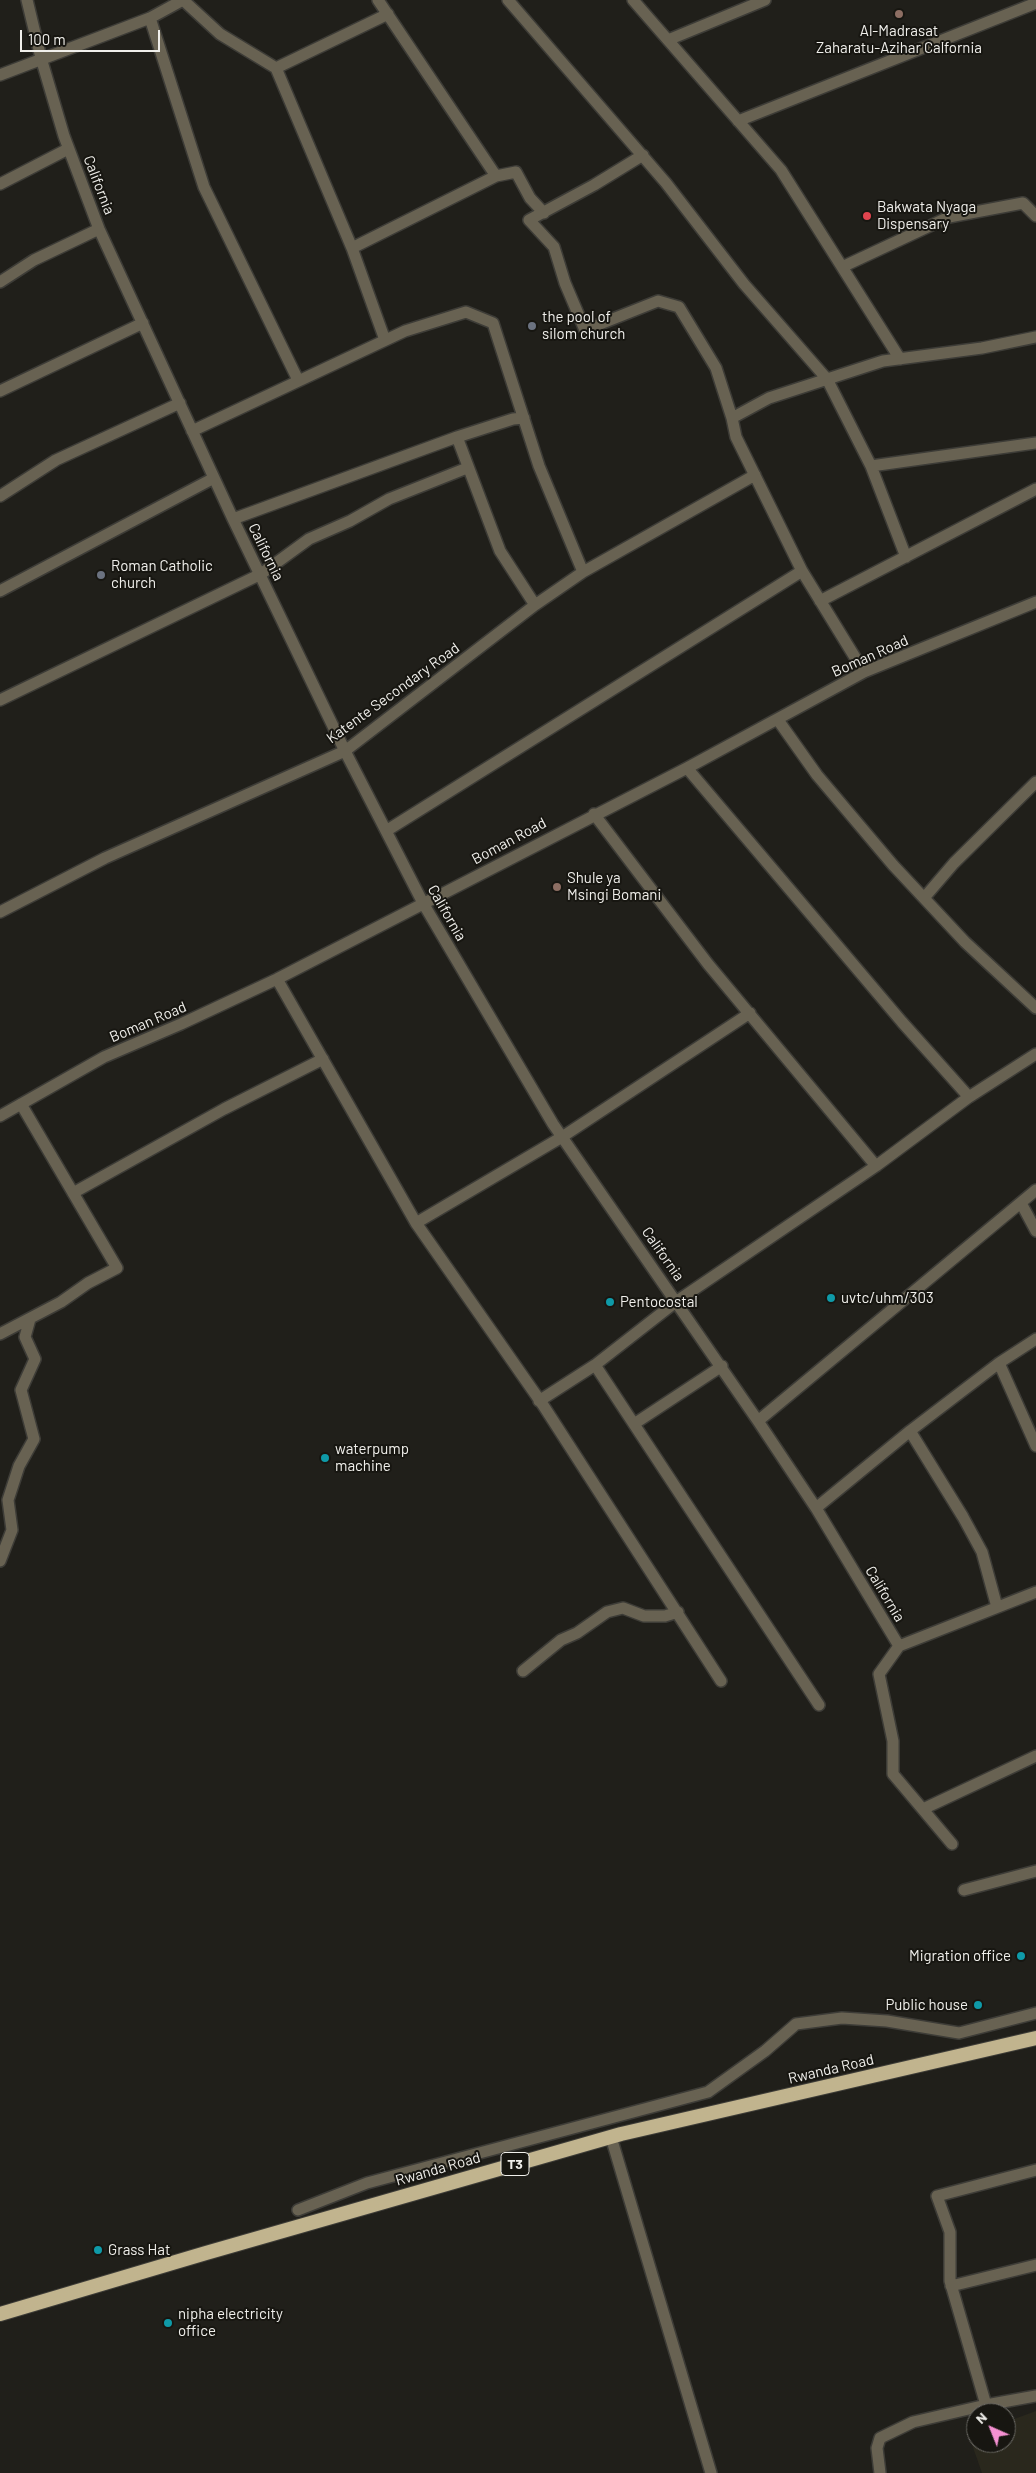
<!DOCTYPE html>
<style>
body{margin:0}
#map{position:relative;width:1036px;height:2473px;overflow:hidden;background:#201f1a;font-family:Barlow,sans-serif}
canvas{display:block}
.north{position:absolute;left:966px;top:2403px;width:50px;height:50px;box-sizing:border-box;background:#171611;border:1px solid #6e6d68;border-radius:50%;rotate:316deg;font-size:14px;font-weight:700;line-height:20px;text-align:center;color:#f0efeb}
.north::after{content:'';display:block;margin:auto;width:18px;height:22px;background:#f591d2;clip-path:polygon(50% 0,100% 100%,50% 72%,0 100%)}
.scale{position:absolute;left:20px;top:30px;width:140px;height:22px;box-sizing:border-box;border:2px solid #f0efeb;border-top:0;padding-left:6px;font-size:15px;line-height:18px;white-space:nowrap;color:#f0efeb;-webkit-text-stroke:4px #171611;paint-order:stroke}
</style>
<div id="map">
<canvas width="1036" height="2473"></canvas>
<div class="north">N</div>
<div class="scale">100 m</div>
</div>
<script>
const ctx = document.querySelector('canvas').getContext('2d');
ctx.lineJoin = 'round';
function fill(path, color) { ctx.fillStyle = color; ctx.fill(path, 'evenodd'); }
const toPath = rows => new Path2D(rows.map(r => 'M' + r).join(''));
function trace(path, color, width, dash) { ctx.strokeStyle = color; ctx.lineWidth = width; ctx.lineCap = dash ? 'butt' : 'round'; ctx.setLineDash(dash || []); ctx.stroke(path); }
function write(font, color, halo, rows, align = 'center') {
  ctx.font = font + ' Barlow,sans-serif'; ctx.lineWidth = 4; ctx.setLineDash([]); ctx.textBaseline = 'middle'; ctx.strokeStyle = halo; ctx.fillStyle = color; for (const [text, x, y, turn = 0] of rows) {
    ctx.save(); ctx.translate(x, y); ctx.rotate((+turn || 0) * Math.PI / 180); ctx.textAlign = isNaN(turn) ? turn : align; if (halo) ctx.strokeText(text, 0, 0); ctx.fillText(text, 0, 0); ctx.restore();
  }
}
const built = toPath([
 [1036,2411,1036,2473,982,2473,969,2436,976,2433,976,2443,1006,2443,1006,2422]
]);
const minor = toPath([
 [27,0,41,58,64,136,99,229,233,519,345,751,423,903,553,1124,758,1421,816,1508,899,1646,1036,1592],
 [183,0,220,34,276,68,352,248,385,340],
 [508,0,666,183,744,284,827,379,871,466,906,557],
 [633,0,781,170,900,359],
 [150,18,204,187,298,380],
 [668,40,765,0],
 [276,68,388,14],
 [0,75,150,18,183,0],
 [738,121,1036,3],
 [643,155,594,185,529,220,554,247,565,283,585,330,658,301,679,307,716,368,732,418],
 [496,176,516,172,530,198,544,213],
 [0,184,68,149],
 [352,248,496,176,378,0],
 [842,267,949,217,1023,203,1036,216],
 [0,282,34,260,99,229],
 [0,391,143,323],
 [192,431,405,331,466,312,493,323,539,466,583,572],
 [457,437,500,551,535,605],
 [871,466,1036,443],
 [0,496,56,460,180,403],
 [233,519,457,437,513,419,524,418],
 [0,591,214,478],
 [820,601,1036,489],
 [864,672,802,571,736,437,732,418,769,398,883,361,982,348,1036,337],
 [0,700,261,574,309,539,350,521,389,499,467,468],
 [778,720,817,775,893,865,965,942,1036,1008],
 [687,768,902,1022,969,1097],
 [594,814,708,964,876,1166],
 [386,831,802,571],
 [924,898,954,863,1036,782],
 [0,912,105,858,345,751,535,605,583,572,755,475],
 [277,979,416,1223,543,1405,721,1681],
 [0,1116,104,1057,181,1024,277,979,687,768,864,672,1036,602],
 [73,1193,224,1109,323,1059],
 [1021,1203,1036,1231],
 [416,1223,562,1137,750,1013],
 [0,1334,61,1302,88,1283,117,1268,21,1104],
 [999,1363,1036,1446],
 [595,1365,819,1705],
 [539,1401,595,1365,677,1301,876,1166,969,1097,1036,1054],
 [758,1421,1036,1190],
 [634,1424,722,1366],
 [910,1431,963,1517,982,1552,997,1607],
 [816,1508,910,1431,999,1363,1036,1339],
 [0,1561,12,1530,8,1500,19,1466,34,1439,21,1390,35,1359,25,1337,30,1319],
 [899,1646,879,1674,893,1741,893,1774,952,1844],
 [523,1671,561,1640,577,1633,607,1612,623,1608,644,1616,665,1616,678,1612],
 [923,1809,1036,1756],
 [964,1890,1036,1871],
 [611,2137,711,2473],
 [298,2210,367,2183,708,2092,765,2051,796,2024,842,2018,887,2021,959,2033,1036,2013],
 [951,2286,1036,2265],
 [986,2405,950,2281,950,2232,937,2196,1036,2170],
 [880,2473,877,2448,880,2438,913,2422,986,2405,1036,2396]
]);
const trunk = toPath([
 [0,2314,206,2253,621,2134,1036,2038]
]);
const markers = [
 [899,14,5,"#8d6e63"],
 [867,216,5,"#e0444e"],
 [532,326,5,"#6b7280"],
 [101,575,5,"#6b7280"],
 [557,887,5,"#8d6e63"],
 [831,1298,5,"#0f9aa8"],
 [610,1302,5,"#0f9aa8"],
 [325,1458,5,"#0f9aa8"],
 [1021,1956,5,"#0f9aa8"],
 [978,2005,5,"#0f9aa8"],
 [98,2250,5,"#0f9aa8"],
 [168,2323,5,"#0f9aa8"]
];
const shields = [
 [515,2164,28]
];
const shieldNames = [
 ["T3",515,2164]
];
const poiNames = [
 ["Al-Madrasat",899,31,"center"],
 ["Zaharatu-Azihar Calfornia",899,48,"center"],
 ["Bakwata Nyaga",877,207],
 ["Dispensary",877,224],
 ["the pool of",542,317],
 ["silom church",542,334],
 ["Roman Catholic",111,566],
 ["church",111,583],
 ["Shule ya",567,878],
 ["Msingi Bomani",567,895],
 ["uvtc/uhm/303",841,1298],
 ["Pentocostal",620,1302],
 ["waterpump",335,1449],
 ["machine",335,1466],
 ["Migration office",1011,1956,"right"],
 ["Public house",968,2005,"right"],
 ["Grass Hat",108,2250],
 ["nipha electricity",178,2314],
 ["office",178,2331]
];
const streetNames = [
 ["California",99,185,69],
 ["California",266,552,64],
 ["Boman Road",870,656,-24],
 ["Katente Secondary Road",393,693,-36],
 ["Boman Road",509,841,-28],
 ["California",447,913,60],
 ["Boman Road",148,1022,-23],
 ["California",663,1254,55],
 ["California",885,1594,59],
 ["Rwanda Road",831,2069,-13],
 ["Rwanda Road",438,2169,-16]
];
fill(built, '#2a281d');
trace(minor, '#3d3c37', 14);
trace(trunk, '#3d3c37', 16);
trace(minor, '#686252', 11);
trace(trunk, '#c1b48e', 14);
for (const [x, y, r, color] of markers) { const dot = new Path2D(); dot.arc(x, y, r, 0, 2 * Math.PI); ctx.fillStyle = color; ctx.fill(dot); trace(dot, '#171611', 2); }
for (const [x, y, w] of shields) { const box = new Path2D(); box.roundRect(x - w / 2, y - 11.5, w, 23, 4); ctx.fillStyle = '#171611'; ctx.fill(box); trace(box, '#f0efeb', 1); }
write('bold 14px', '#f0efeb', null, shieldNames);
write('15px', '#f0efeb', '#171611', poiNames, 'left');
write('15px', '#f0efeb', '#171611', streetNames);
</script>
